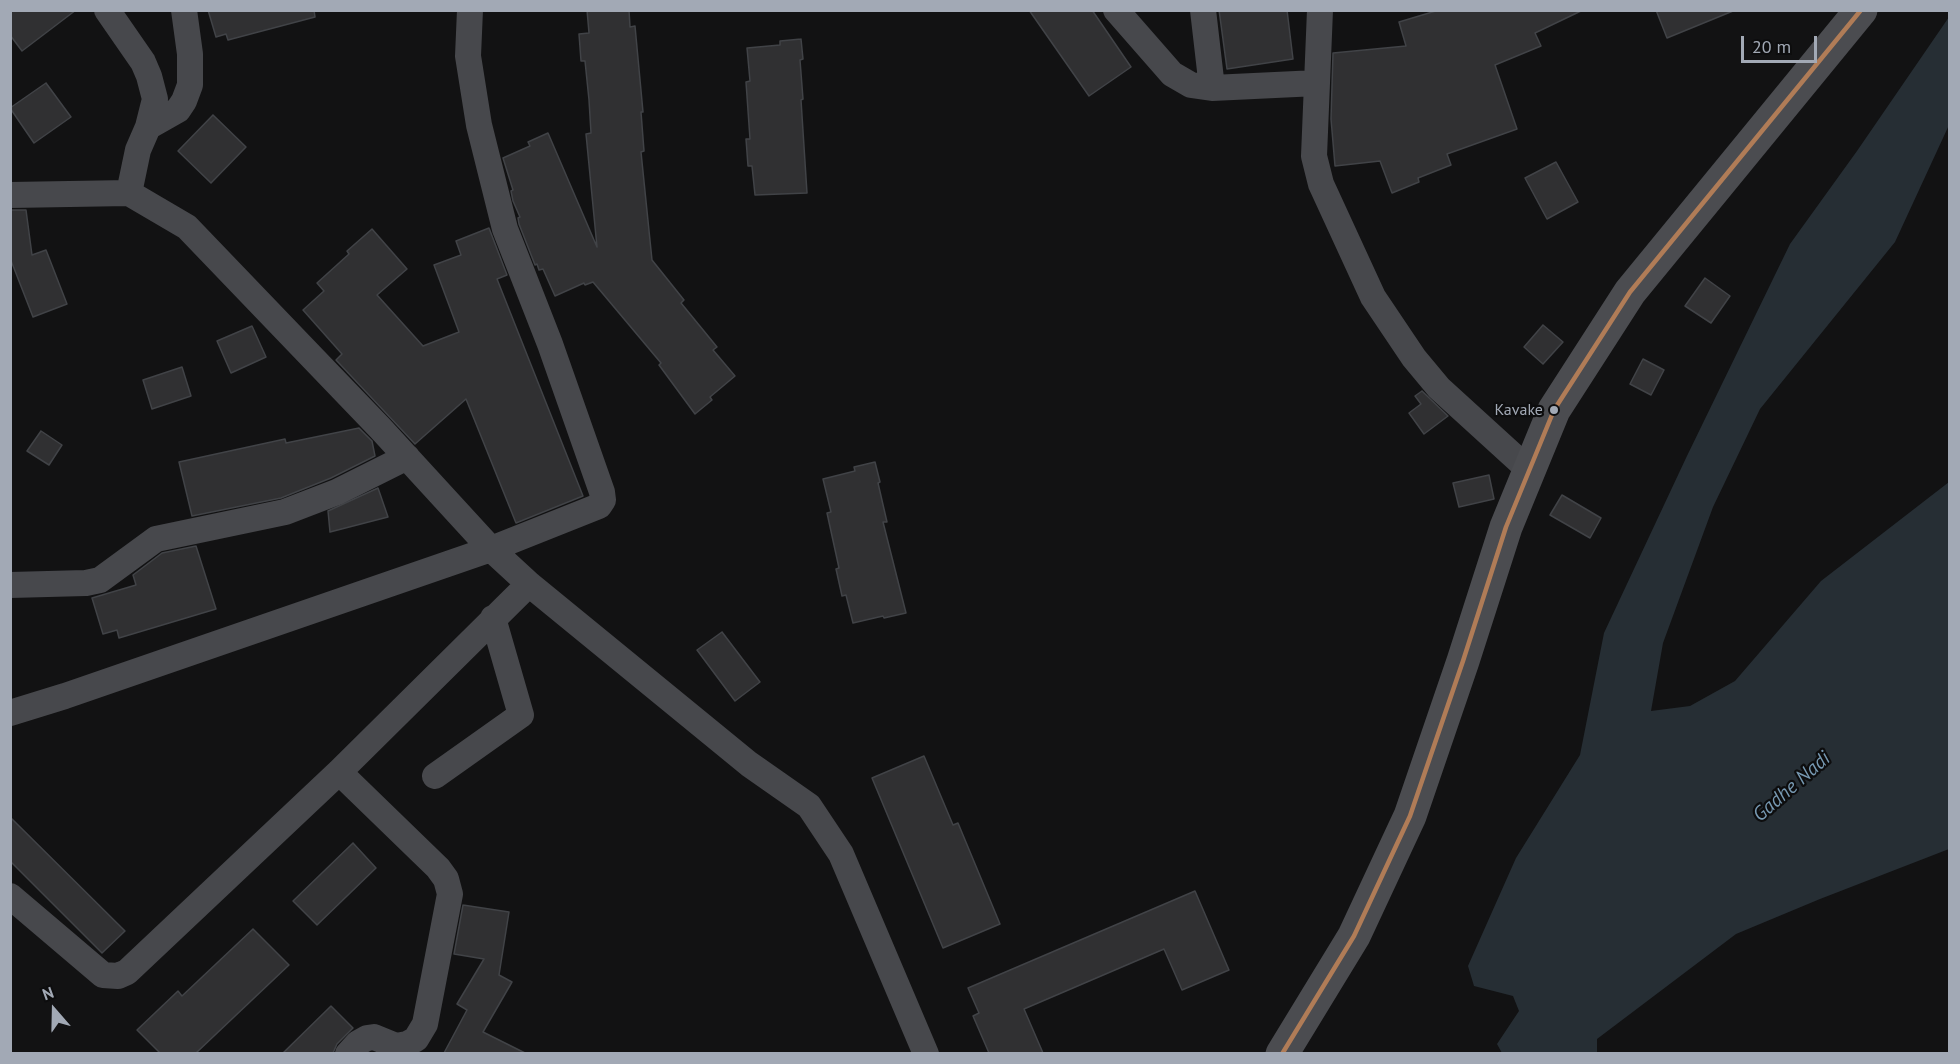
<!DOCTYPE html>
<style>
body{margin:0}
#map{position:relative;width:1960px;height:1064px;overflow:hidden;background:#121213;font-family:"PT Sans",sans-serif}
canvas{display:block}
.frame{position:absolute;inset:0;border:12px solid #a2a9b5;pointer-events:none}
.north{position:absolute;left:24px;top:980px;width:60px;height:60px;-webkit-text-stroke:4px #0d0d0e;paint-order:stroke;rotate:340deg;font-size:16px;font-weight:700;line-height:24px;text-align:center;color:#a2a9b5}
.north::after{content:'';display:block;margin:auto;width:21px;height:27px;background:#a2a9b5;clip-path:polygon(50% 0,100% 100%,50% 72%,0 100%)}
.scale{position:absolute;left:1741px;top:36px;width:76px;height:27px;box-sizing:border-box;border:3px solid #a2a9b5;border-top:0;padding-left:8px;font-size:18px;line-height:21px;white-space:nowrap;color:#a2a9b5;-webkit-text-stroke:4px #0d0d0e;paint-order:stroke}
</style>
<div id="map">
<canvas width="1960" height="1064"></canvas>
<div class="frame"></div>
<div class="north">N</div>
<div class="scale">20 m</div>
</div>
<script>
const ctx = document.querySelector('canvas').getContext('2d');
ctx.lineJoin = 'round';
function fill(path, color) { ctx.fillStyle = color; ctx.fill(path, 'evenodd'); }
const toPath = rows => new Path2D(rows.map(r => 'M' + r).join(''));
function trace(path, color, width, dash) { ctx.strokeStyle = color; ctx.lineWidth = width; ctx.lineCap = dash ? 'butt' : 'round'; ctx.setLineDash(dash || []); ctx.stroke(path); }
function write(font, color, halo, rows, align = 'center') {
  ctx.font = font + ' "PT Sans",sans-serif'; ctx.lineWidth = 4.5; ctx.setLineDash([]); ctx.textBaseline = 'middle'; ctx.strokeStyle = halo; ctx.fillStyle = color; for (const [text, x, y, turn = 0] of rows) {
    ctx.save(); ctx.translate(x, y); ctx.rotate((+turn || 0) * Math.PI / 180); ctx.textAlign = isNaN(turn) ? turn : align; if (halo) ctx.strokeText(text, 0, 0); ctx.fillText(text, 0, 0); ctx.restore();
  }
}
const water = toPath([
 [1949,17,1949,125,1895,242,1760,409,1713,507,1663,643,1651,711,1690,706,1735,681,1821,581,1949,482,1949,849,1820,899,1736,934,1597,1039,1597,1053,1502,1053,1497,1044,1519,1011,1513,996,1474,986,1468,966,1516,858,1580,755,1604,633,1686,458,1790,244,1857,151]
]);
const building = toPath([
 [10,10,76,10,22,51,10,35,10,10],
 [208,10,314,10,315,17,228,40,226,34,216,37,208,10],
 [587,10,629,10,630,27,635,26,643,112,641,112,644,151,641,152,652,260,684,300,681,303,717,347,713,350,735,376,710,397,712,400,695,414,659,365,661,363,593,282,585,285,584,283,555,296,543,269,539,270,537,264,535,265,519,224,518,218,520,217,513,201,511,191,513,190,503,158,530,146,528,142,548,133,597,247,586,134,591,133,589,100,585,61,581,61,579,34,589,33,587,10],
 [1029,10,1092,10,1131,67,1089,96,1029,10],
 [1219,10,1287,10,1293,59,1227,69,1219,10],
 [1439,10,1583,10,1535,33,1541,46,1495,65,1517,129,1447,154,1451,165,1418,178,1419,182,1392,193,1380,161,1335,166,1331,119,1333,53,1406,46,1399,22,1439,10],
 [1656,10,1732,10,1733,11,1667,38,1656,10],
 [801,39,803,59,800,60,803,99,801,100,807,193,755,195,752,166,748,166,746,139,750,139,746,82,750,81,747,48,780,45,780,41,801,39],
 [46,83,71,117,34,143,10,108,46,83],
 [213,115,246,147,211,183,178,151,213,115],
 [1556,162,1578,202,1547,219,1525,178,1556,162],
 [10,210,26,210,32,255,46,250,67,304,33,317,10,258,10,210],
 [489,228,507,275,497,279,583,496,516,523,466,399,415,444,336,360,342,354,303,310,324,291,317,283,349,254,347,251,372,229,407,269,377,295,423,346,459,332,434,265,461,255,456,241,489,228],
 [1705,278,1730,296,1711,323,1685,306,1705,278],
 [1543,325,1563,342,1543,364,1524,347,1543,325],
 [252,326,266,357,231,373,217,341,252,326],
 [1643,359,1664,370,1651,395,1630,384,1643,359],
 [182,367,191,396,152,409,143,380,182,367],
 [1422,391,1448,416,1424,434,1409,413,1421,404,1415,396,1422,391],
 [359,428,372,441,375,456,331,478,281,498,192,516,179,462,285,439,286,443,359,428],
 [41,431,62,445,49,465,27,451,41,431],
 [875,462,880,482,878,483,887,522,883,522,906,613,884,618,883,616,853,623,846,595,842,596,836,569,839,568,827,513,831,512,823,479,855,471,854,467,875,462],
 [1489,475,1494,499,1459,507,1453,483,1489,475],
 [378,488,388,517,330,532,328,511,378,488],
 [1562,495,1601,518,1590,538,1550,515,1562,495],
 [196,546,216,609,119,638,117,630,103,634,92,598,136,585,133,575,162,553,196,546],
 [722,632,760,682,735,701,697,650,722,632],
 [924,756,953,825,958,823,1000,924,943,948,872,778,924,756],
 [10,817,125,931,102,953,10,861,10,817],
 [353,843,376,868,317,925,293,901,353,843],
 [1195,891,1229,970,1182,990,1164,949,1024,1009,1043,1053,989,1053,973,1016,979,1013,968,988,1195,891],
 [463,905,509,912,499,975,512,982,483,1032,525,1053,444,1053,467,1010,457,1004,484,959,454,954,463,905],
 [253,929,289,965,196,1053,160,1053,137,1030,178,991,182,996,253,929],
 [331,1006,353,1028,337,1044,333,1053,283,1053,331,1006]
]);
const minor = toPath([
 [107,10,143,62,149,76,155,99,148,127,138,150,129,193],
 [1116,10,1172,74,1191,85,1212,88,1317,83],
 [1203,10,1212,88],
 [1320,10,1314,156,1321,184,1373,297,1414,358,1439,388,1529,470],
 [148,127,178,110,184,101,190,85,190,54,184,10],
 [10,195,129,193,187,227,380,428,491,549,529,584,749,764,809,806,841,854,926,1054],
 [10,585,86,583,100,580,156,539,285,512,337,492,407,457],
 [10,713,65,696,491,549,599,506,603,500,602,492,550,344,505,229,479,125,468,56,470,10],
 [339,772,438,868,446,879,450,894,425,1024,416,1039,407,1044,396,1046,374,1037,367,1038,358,1043,348,1054],
 [435,776,521,715,493,618],
 [10,896,103,975,118,976,127,972,339,772,529,584]
]);
const secondary = toPath([
 [1282,1054,1354,936,1410,816,1463,661,1506,527,1554,410,1630,292,1861,10]
]);
const bus1 = toPath([
 [1282,1054,1354,936,1410,816,1463,661,1506,527,1554,410,1630,292,1861,10]
]);
const markers = [
 [1554,410,5,"#a2a9b5"]
];
const busNames = [
 ["Kavake",1543,410]
];
const waterNames = [
 ["Gadhe Nadi",1792,787,-41]
];
fill(water, '#262e34');
fill(building, '#303032');
trace(building, '#414347', 1.5);
trace(minor, '#47484c', 26);
trace(secondary, '#4b4c50', 33);
trace(bus1, '#b07c57', 4.5);
for (const [x, y, r, color] of markers) { const dot = new Path2D(); dot.arc(x, y, r, 0, 2 * Math.PI); ctx.fillStyle = color; ctx.fill(dot); trace(dot, '#0d0d0e', 2); }
write('16px', '#a2a9b5', '#0d0d0e', busNames, 'right');
write('italic 20px', '#7799b2', '#0d0d0e', waterNames);
</script>
